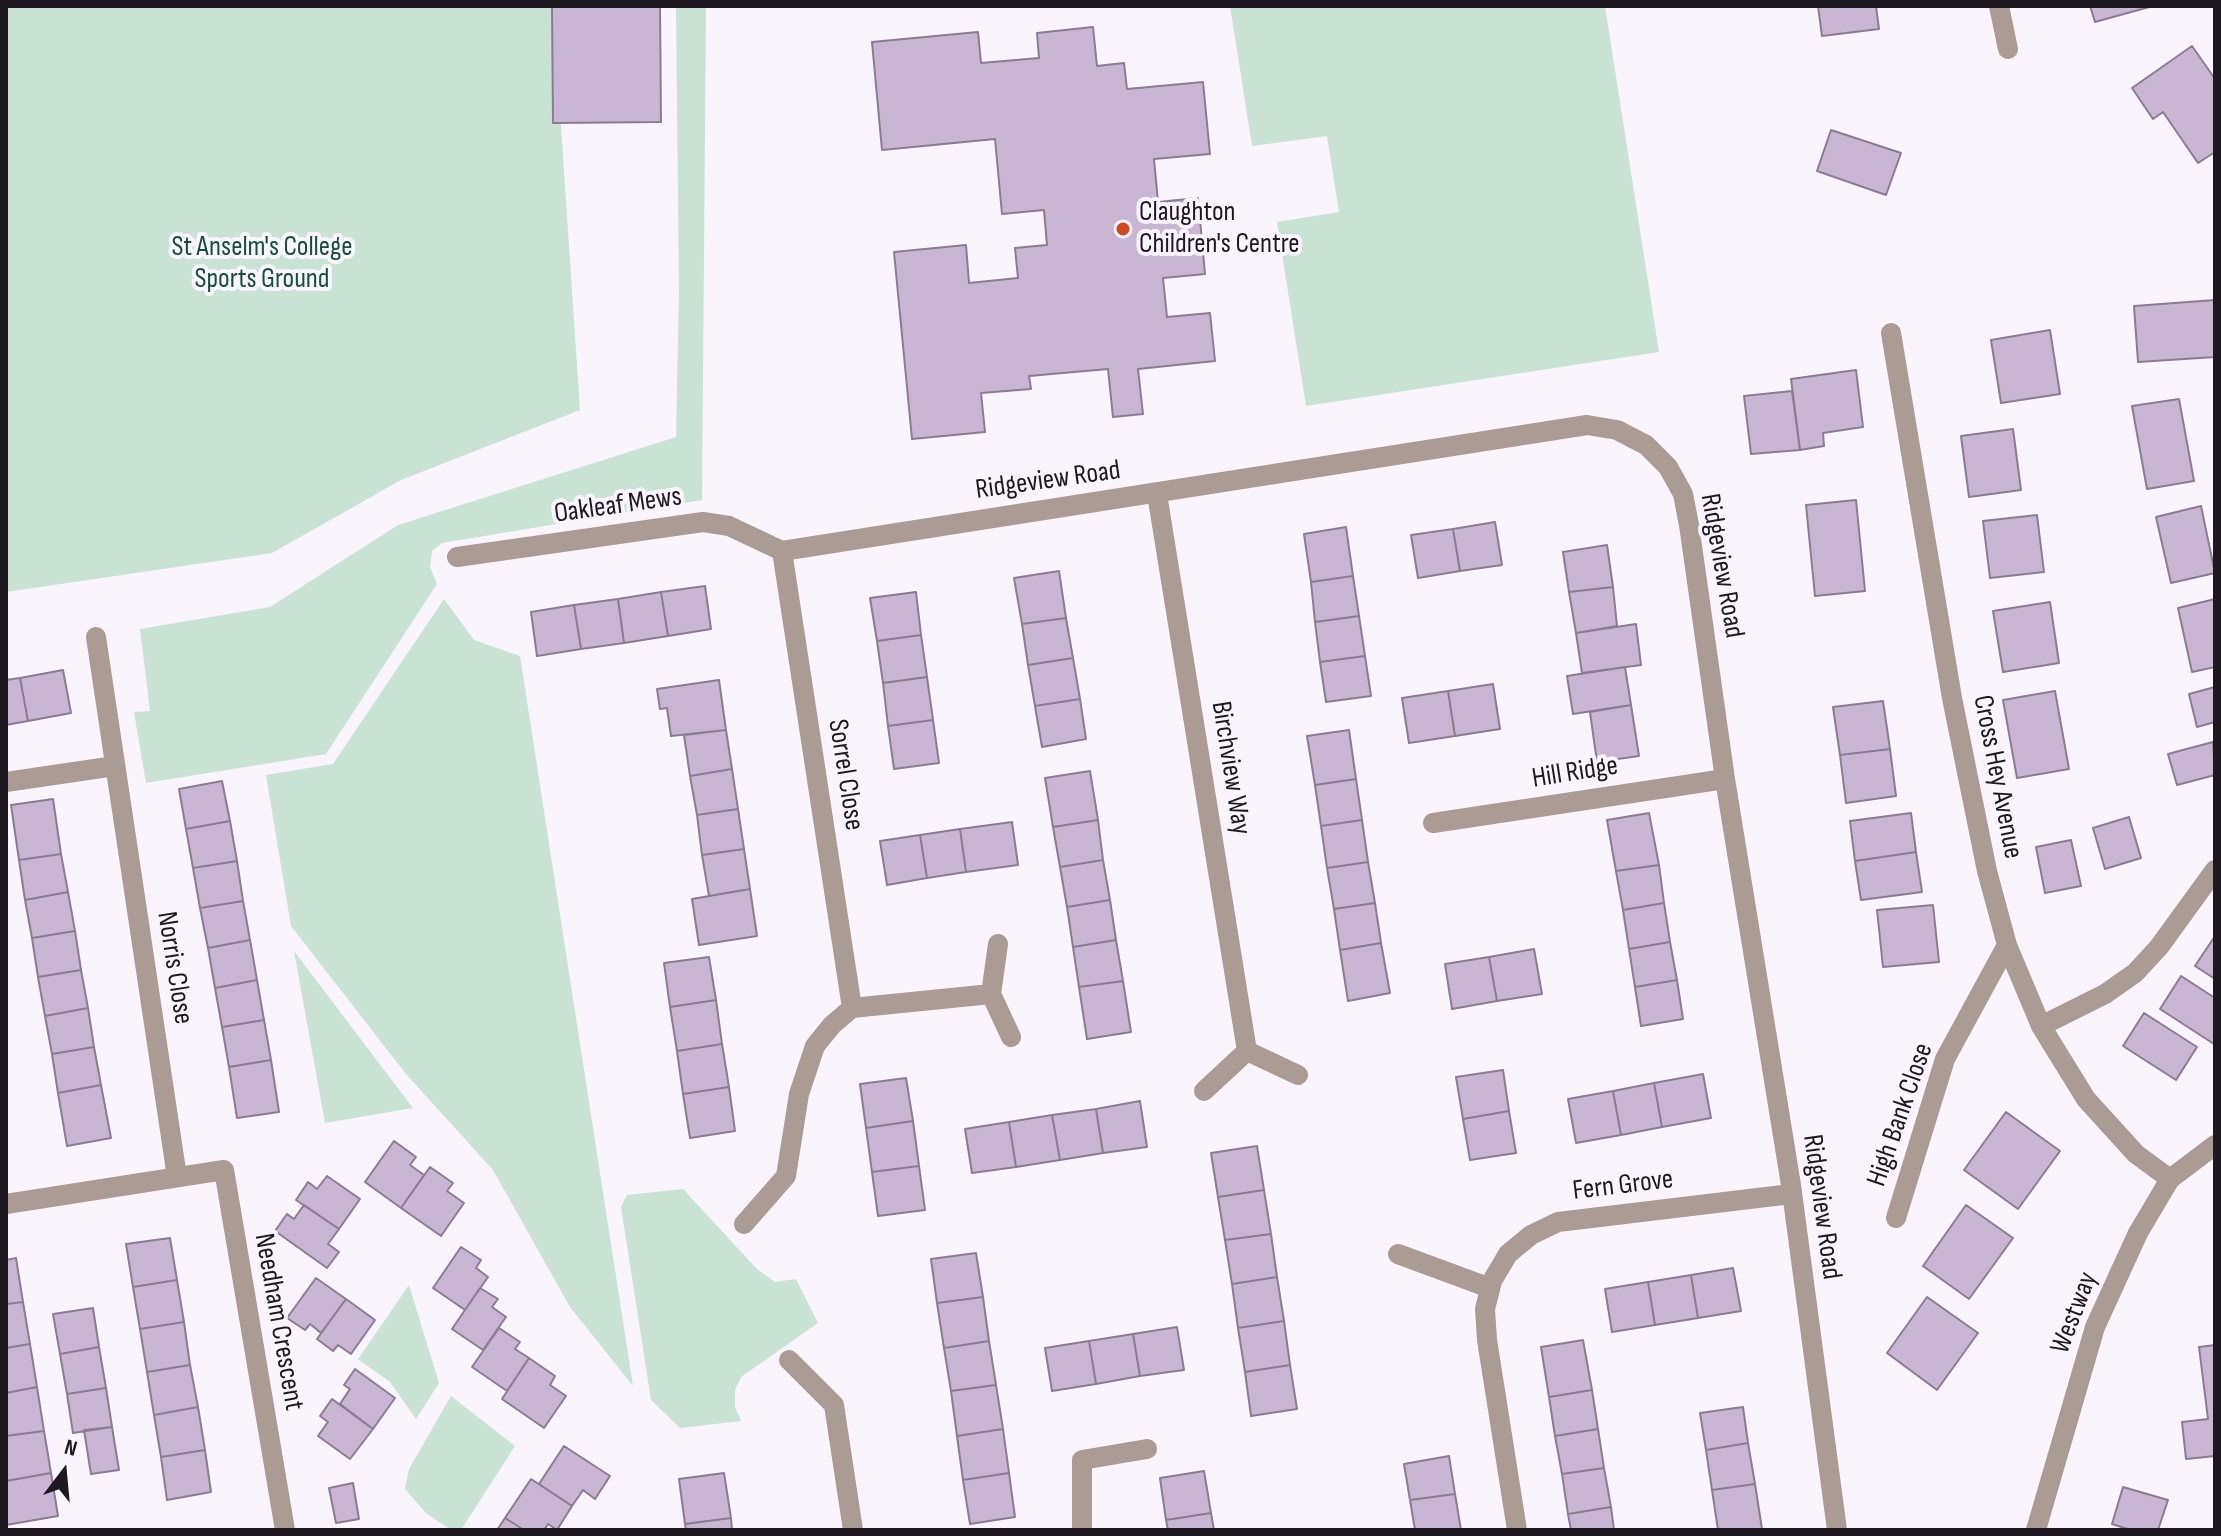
<!DOCTYPE html>
<style>
body{margin:0}
#map{position:relative;width:2221px;height:1536px;overflow:hidden;background:#faf4fd;font-family:"Sofia Sans Condensed",sans-serif}
canvas{display:block}
.frame{position:absolute;inset:0;border:8px solid #1e1921;pointer-events:none}
.north{position:absolute;left:24px;top:1432px;width:80px;height:80px;-webkit-text-stroke:6px #faf4fd;paint-order:stroke;rotate:16deg;font-size:22px;font-weight:700;line-height:32px;text-align:center;color:#1e1921}
.north::after{content:'';display:block;margin:auto;width:28px;height:36px;background:#1e1921;clip-path:polygon(50% 0,100% 100%,50% 72%,0 100%)}
</style>
<div id="map">
<canvas width="2221" height="1536"></canvas>
<div class="frame"></div>
<div class="north">N</div>
</div>
<script>
const ctx = document.querySelector('canvas').getContext('2d');
ctx.lineJoin = 'round';
function fill(path, color) { ctx.fillStyle = color; ctx.fill(path, 'evenodd'); }
const toPath = rows => new Path2D(rows.map(r => 'M' + r).join(''));
function trace(path, color, width, dash) { ctx.strokeStyle = color; ctx.lineWidth = width; ctx.lineCap = dash ? 'butt' : 'round'; ctx.setLineDash(dash || []); ctx.stroke(path); }
function write(font, color, halo, rows, align = 'center') {
  ctx.font = font + ' "Sofia Sans Condensed",sans-serif'; ctx.lineWidth = 8; ctx.setLineDash([]); ctx.textBaseline = 'middle'; ctx.strokeStyle = halo; ctx.fillStyle = color; for (const [text, x, y, turn = 0] of rows) {
    ctx.save(); ctx.translate(x, y); ctx.rotate((+turn || 0) * Math.PI / 180); ctx.textAlign = isNaN(turn) ? turn : align; if (halo) ctx.strokeText(text, 0, 0); ctx.fillText(text, 0, 0); ctx.restore();
  }
}
const green = toPath([
 [6,6,553,6,580,410,401,480,272,553,6,592],
 [676,6,706,6,702,500,442,543,432,551,430,567,437,584,326,754,146,783,134,712,150,711,140,629,270,607,398,525,676,437,679,291],
 [1230,6,1605,6,1659,352,1306,406,1277,222,1339,212,1327,136,1252,146],
 [444,599,474,640,520,656,633,1386,570,1307,493,1170,406,1074,291,926,266,775,333,764],
 [294,951,413,1108,325,1123],
 [683,1189,757,1269,775,1282,796,1279,818,1323,741,1377,735,1390,735,1407,741,1421,680,1428,651,1400,621,1207,627,1195],
 [409,1285,439,1383,416,1419,390,1382,358,1359],
 [451,1396,515,1446,461,1530,451,1530,426,1513,405,1489,409,1469]
]);
const building = toPath([
 [552,6,660,6,661,122,553,123,552,6],
 [1818,6,1876,6,1879,29,1822,36,1818,6],
 [2090,6,2153,6,2095,22,2090,6],
 [1093,27,1097,66,1124,63,1127,89,1203,82,1210,154,1154,159,1158,202,1198,198,1205,274,1163,278,1167,317,1210,313,1215,361,1138,369,1143,414,1113,417,1108,369,1029,376,1031,389,981,393,985,432,912,439,894,252,966,245,969,283,1018,278,1015,248,1047,245,1044,210,1002,214,995,139,882,150,872,42,978,32,981,63,1039,58,1037,33,1093,27],
 [2192,46,2215,79,2215,152,2198,163,2163,112,2153,119,2132,88,2192,46],
 [1831,130,1901,153,1886,195,1817,171,1831,130],
 [2215,300,2215,357,2138,362,2134,306,2215,300],
 [2050,330,2060,394,2001,403,1991,340,2050,330],
 [1856,370,1863,427,1823,433,1824,446,1800,450,1791,379,1856,370],
 [1792,391,1800,450,1751,454,1744,396,1792,391],
 [2179,399,2194,481,2147,489,2132,406,2179,399],
 [2013,429,2021,490,1969,497,1961,436,2013,429],
 [1856,500,1865,591,1815,596,1806,505,1856,500],
 [2201,506,2215,573,2171,583,2156,517,2201,506],
 [2037,515,2044,572,1990,578,1983,521,2037,515],
 [1495,522,1502,565,1460,571,1453,529,1495,522],
 [1346,527,1353,576,1311,582,1304,534,1346,527],
 [1453,529,1460,571,1418,578,1411,535,1453,529],
 [1607,545,1613,587,1569,592,1563,552,1607,545],
 [1059,571,1066,618,1022,624,1014,578,1059,571],
 [1353,576,1359,616,1315,622,1311,582,1353,576],
 [705,586,711,629,668,636,661,592,705,586],
 [1613,587,1617,626,1576,633,1569,592,1613,587],
 [661,592,668,636,624,643,618,599,661,592],
 [916,592,921,635,877,641,870,598,916,592],
 [618,599,624,643,581,649,574,605,618,599],
 [2215,599,2215,667,2192,672,2178,608,2215,599],
 [2050,602,2059,663,2003,672,1993,611,2050,602],
 [574,605,581,649,537,656,531,612,574,605],
 [1359,616,1365,656,1320,662,1315,622,1359,616],
 [1066,618,1073,658,1028,665,1022,624,1066,618],
 [1636,624,1641,665,1582,673,1576,633,1636,624],
 [921,635,927,677,883,683,877,641,921,635],
 [1365,656,1371,696,1326,702,1320,662,1365,656],
 [1073,658,1080,699,1035,706,1028,665,1073,658],
 [1625,667,1631,705,1573,714,1567,676,1625,667],
 [63,670,71,713,28,721,20,678,63,670],
 [927,677,933,720,888,726,883,683,927,677],
 [20,678,28,721,6,725,6,680,20,678],
 [719,680,726,730,671,736,667,708,660,709,657,689,719,680],
 [1493,684,1500,729,1455,736,1448,691,1493,684],
 [2215,687,2215,722,2197,727,2189,694,2215,687],
 [1448,691,1455,736,1409,743,1402,698,1448,691],
 [2055,691,2069,769,2017,778,2003,700,2055,691],
 [1080,699,1086,739,1042,747,1035,706,1080,699],
 [1883,701,1890,749,1840,755,1833,707,1883,701],
 [1631,705,1639,756,1597,762,1590,712,1631,705],
 [933,720,939,763,894,769,888,726,933,720],
 [726,730,732,769,690,776,684,735,726,730],
 [1349,730,1356,779,1315,785,1307,736,1349,730],
 [2213,742,2215,775,2177,785,2168,754,2213,742],
 [1890,749,1896,796,1846,803,1840,755,1890,749],
 [732,769,738,809,697,815,690,776,732,769],
 [1090,771,1098,820,1053,827,1045,778,1090,771],
 [1356,779,1362,820,1321,826,1315,785,1356,779],
 [222,781,230,821,186,829,179,789,222,781],
 [53,799,61,854,19,860,11,805,53,799],
 [738,809,744,849,702,855,697,815,738,809],
 [1649,813,1659,865,1616,871,1607,820,1649,813],
 [1911,813,1916,852,1855,861,1850,821,1911,813],
 [2129,817,2141,858,2105,869,2093,828,2129,817],
 [1098,820,1103,860,1060,867,1053,827,1098,820],
 [1362,820,1368,862,1327,868,1321,826,1362,820],
 [230,821,237,861,193,868,186,829,230,821],
 [1012,822,1018,865,966,872,960,829,1012,822],
 [960,829,966,872,927,878,920,835,960,829],
 [920,835,927,878,887,885,880,841,920,835],
 [2071,840,2081,886,2045,893,2036,847,2071,840],
 [744,849,750,889,709,896,702,855,744,849],
 [1916,852,1922,892,1861,900,1855,861,1916,852],
 [61,854,68,892,25,900,19,860,61,854],
 [1103,860,1110,900,1067,907,1060,867,1103,860],
 [237,861,243,901,200,908,193,868,237,861],
 [1368,862,1375,903,1334,909,1327,868,1368,862],
 [1659,865,1664,903,1623,910,1616,871,1659,865],
 [750,889,757,936,699,945,692,899,750,889],
 [68,892,75,931,32,938,25,900,68,892],
 [1110,900,1116,940,1073,947,1067,907,1110,900],
 [243,901,250,940,208,948,200,908,243,901],
 [1375,903,1381,943,1340,950,1334,909,1375,903],
 [1664,903,1670,942,1629,949,1623,910,1664,903],
 [1933,905,1939,962,1883,967,1877,910,1933,905],
 [75,931,81,970,38,977,32,938,75,931],
 [2215,936,2215,979,2195,966,2215,936],
 [250,940,257,980,215,988,208,948,250,940],
 [1116,940,1123,981,1079,987,1073,947,1116,940],
 [1670,942,1677,980,1635,987,1629,949,1670,942],
 [1381,943,1390,993,1348,1001,1340,950,1381,943],
 [1534,949,1542,994,1497,1001,1489,957,1534,949],
 [709,957,716,1000,670,1007,664,963,709,957],
 [1489,957,1497,1001,1452,1009,1445,964,1489,957],
 [81,970,88,1008,45,1016,38,977,81,970],
 [2181,976,2215,998,2214,1044,2160,1009,2181,976],
 [257,980,264,1020,222,1027,215,988,257,980],
 [1677,980,1683,1019,1641,1026,1635,987,1677,980],
 [1123,981,1131,1032,1087,1039,1079,987,1123,981],
 [716,1000,722,1044,677,1051,670,1007,716,1000],
 [88,1008,94,1047,52,1054,45,1016,88,1008],
 [2144,1013,2197,1047,2176,1080,2123,1046,2144,1013],
 [264,1020,271,1060,229,1067,222,1027,264,1020],
 [722,1044,729,1087,683,1094,677,1051,722,1044],
 [94,1047,101,1085,58,1093,52,1054,94,1047],
 [271,1060,279,1112,237,1118,229,1067,271,1060],
 [1503,1070,1509,1111,1463,1119,1456,1077,1503,1070],
 [1703,1074,1711,1118,1662,1127,1654,1083,1703,1074],
 [906,1078,913,1121,866,1128,860,1084,906,1078],
 [1654,1083,1662,1127,1621,1135,1613,1091,1654,1083],
 [101,1085,111,1138,67,1146,58,1093,101,1085],
 [729,1087,735,1131,690,1138,683,1094,729,1087],
 [1613,1091,1621,1135,1576,1143,1568,1099,1613,1091],
 [1140,1101,1147,1147,1103,1153,1096,1109,1140,1101],
 [1096,1109,1103,1153,1060,1160,1052,1115,1096,1109],
 [1509,1111,1516,1153,1470,1160,1463,1119,1509,1111],
 [2006,1112,2060,1151,2018,1209,1964,1170,2006,1112],
 [1052,1115,1060,1160,1016,1167,1009,1122,1052,1115],
 [913,1121,919,1166,872,1172,866,1128,913,1121],
 [1009,1122,1016,1167,972,1173,965,1129,1009,1122],
 [394,1141,416,1157,410,1165,424,1175,401,1208,365,1182,394,1141],
 [1257,1146,1264,1190,1218,1197,1211,1153,1257,1146],
 [919,1166,925,1210,878,1216,872,1172,919,1166],
 [430,1167,453,1183,447,1191,464,1203,441,1236,401,1208,430,1167],
 [327,1176,360,1199,339,1229,296,1200,308,1182,317,1189,327,1176],
 [1264,1190,1271,1234,1225,1240,1218,1197,1264,1190],
 [304,1205,339,1229,328,1244,339,1252,327,1268,275,1231,287,1214,294,1219,304,1205],
 [1966,1205,2013,1238,1969,1299,1923,1266,1966,1205],
 [1271,1234,1277,1277,1232,1284,1225,1240,1271,1234],
 [170,1238,177,1280,133,1287,126,1244,170,1238],
 [461,1247,481,1260,476,1268,488,1277,465,1310,433,1288,461,1247],
 [976,1253,983,1297,937,1303,931,1259,976,1253],
 [16,1258,23,1302,6,1304,6,1260,16,1258],
 [1733,1268,1741,1311,1698,1318,1691,1275,1733,1268],
 [1691,1275,1698,1318,1655,1325,1648,1282,1691,1275],
 [1277,1277,1284,1321,1238,1328,1232,1284,1277,1277],
 [316,1278,346,1299,321,1333,310,1324,305,1330,287,1318,316,1278],
 [177,1280,184,1322,140,1329,133,1287,177,1280],
 [1648,1282,1655,1325,1612,1332,1605,1289,1648,1282],
 [480,1288,498,1299,492,1307,506,1317,483,1350,452,1329,480,1288],
 [983,1297,989,1341,944,1348,937,1303,983,1297],
 [1927,1297,1978,1333,1937,1390,1887,1353,1927,1297],
 [346,1299,375,1320,351,1354,338,1345,333,1351,317,1339,346,1299],
 [23,1302,30,1344,6,1348,6,1304,23,1302],
 [93,1308,99,1347,60,1354,53,1314,93,1308],
 [1284,1321,1290,1365,1245,1372,1238,1328,1284,1321],
 [184,1322,190,1365,147,1372,140,1329,184,1322],
 [1177,1327,1184,1370,1140,1376,1133,1334,1177,1327],
 [499,1328,520,1342,515,1349,529,1358,507,1391,472,1367,499,1328],
 [1133,1334,1140,1376,1096,1384,1089,1341,1133,1334],
 [1583,1340,1592,1390,1549,1397,1541,1347,1583,1340],
 [989,1341,996,1385,951,1391,944,1348,989,1341],
 [1089,1341,1096,1384,1052,1391,1045,1348,1089,1341],
 [30,1344,37,1387,6,1393,6,1348,30,1344],
 [2215,1345,2215,1456,2186,1459,2182,1422,2208,1419,2199,1347,2215,1345],
 [99,1347,106,1388,67,1394,60,1354,99,1347],
 [529,1358,555,1376,550,1385,566,1396,544,1428,502,1399,529,1358],
 [190,1365,198,1407,154,1415,147,1372,190,1365],
 [1290,1365,1297,1409,1251,1416,1245,1372,1290,1365],
 [355,1369,395,1398,373,1429,340,1404,350,1389,344,1385,355,1369],
 [996,1385,1003,1429,957,1436,951,1391,996,1385],
 [37,1387,44,1431,6,1436,6,1393,37,1387],
 [106,1388,112,1427,73,1433,67,1394,106,1388],
 [1592,1390,1598,1429,1555,1436,1549,1397,1592,1390],
 [332,1399,373,1429,350,1459,318,1436,328,1422,320,1416,332,1399],
 [198,1407,205,1450,161,1457,154,1415,198,1407],
 [1743,1407,1748,1443,1706,1450,1700,1413,1743,1407],
 [112,1427,119,1470,91,1474,84,1430,112,1427],
 [1003,1429,1009,1473,963,1480,957,1436,1003,1429],
 [1598,1429,1604,1468,1562,1474,1555,1436,1598,1429],
 [44,1431,51,1473,6,1481,6,1436,44,1431],
 [1748,1443,1755,1484,1712,1490,1706,1450,1748,1443],
 [564,1446,610,1476,595,1499,583,1490,572,1506,539,1484,564,1446],
 [205,1450,211,1492,167,1500,161,1457,205,1450],
 [1449,1456,1455,1494,1410,1500,1404,1464,1449,1456],
 [1604,1468,1611,1507,1568,1514,1562,1474,1604,1468],
 [1204,1471,1211,1513,1166,1520,1160,1478,1204,1471],
 [51,1473,58,1516,6,1525,6,1481,51,1473],
 [724,1473,731,1518,685,1524,679,1479,724,1473],
 [1009,1473,1015,1517,970,1524,963,1480,1009,1473],
 [531,1479,572,1506,557,1530,548,1524,544,1530,524,1530,505,1518,531,1479],
 [353,1483,359,1519,336,1523,329,1488,353,1483],
 [1755,1484,1762,1529,1718,1530,1712,1490,1755,1484],
 [2123,1487,2168,1500,2158,1530,2131,1530,2112,1524,2123,1487],
 [1455,1494,1461,1530,1415,1530,1410,1500,1455,1494],
 [1611,1507,1614,1530,1571,1530,1568,1514,1611,1507],
 [1211,1513,1214,1530,1168,1530,1166,1520,1211,1513],
 [505,1518,524,1530,497,1530,505,1518],
 [731,1518,732,1530,686,1530,685,1524,731,1518]
]);
const minor = toPath([
 [1999,6,2008,49],
 [1891,333,1952,698,1987,871,2007,945,2041,1026,2086,1099,2136,1154,2170,1179],
 [1157,494,1247,1051,1298,1075],
 [782,551,1587,425,1617,430,1646,445,1668,467,1683,494,1689,525,1725,779,1791,1185,1837,1530],
 [782,551,852,1008],
 [457,557,703,522,729,526,782,551],
 [96,637,177,1177],
 [6,782,115,766],
 [1433,823,1725,779],
 [991,994,1011,1037],
 [2041,1026,2105,994,2135,973,2159,947,2215,870],
 [1204,1091,1247,1051],
 [6,1204,224,1170,285,1530],
 [1896,1218,1945,1059,2007,945],
 [744,1224,786,1176,799,1094,815,1046,832,1025,852,1008,991,994,998,944],
 [1398,1254,1490,1288],
 [789,1360,834,1405,853,1530],
 [1082,1530,1082,1460,1147,1449],
 [1517,1530,1487,1340,1485,1309,1492,1281,1508,1254,1531,1235,1558,1222,1791,1194],
 [2036,1530,2095,1327,2138,1233,2170,1179,2215,1145]
]);
const markers = [
 [1123,229,8,"#d0481f"]
];
const poiNames = [
 ["Claughton",1139,213],
 ["Children's Centre",1139,245]
];
const parkNames = [
 ["St Anselm's College",262,248],
 ["Sports Ground",262,280]
];
const streetNames = [
 ["Ridgeview Road",1048,481,-8],
 ["Oakleaf Mews",618,506,-8],
 ["Ridgeview Road",1721,566,80],
 ["Birchview Way",1230,768,81],
 ["Hill Ridge",1575,773,-9],
 ["Sorrel Close",845,775,81],
 ["Cross Hey Avenue",1997,777,79],
 ["Norris Close",174,968,81],
 ["High Bank Close",1901,1115,-71],
 ["Fern Grove",1623,1186,-7],
 ["Ridgeview Road",1821,1207,82],
 ["Westway",2075,1313,-69],
 ["Needham Crescent",278,1322,80]
];
fill(green, '#c9e2d3');
fill(building, '#c9b6d3');
trace(building, '#8a7d91', 2);
trace(minor, '#aa9c94', 20);
for (const [x, y, r, color] of markers) { const dot = new Path2D(); dot.arc(x, y, r, 0, 2 * Math.PI); ctx.fillStyle = color; ctx.fill(dot); trace(dot, '#faf4fd', 3); }
write('28px', '#1e1921', '#faf4fd', poiNames, 'left');
write('28px', '#155036', '#faf4fd', parkNames);
write('28px', '#1e1921', '#faf4fd', streetNames);
</script>
